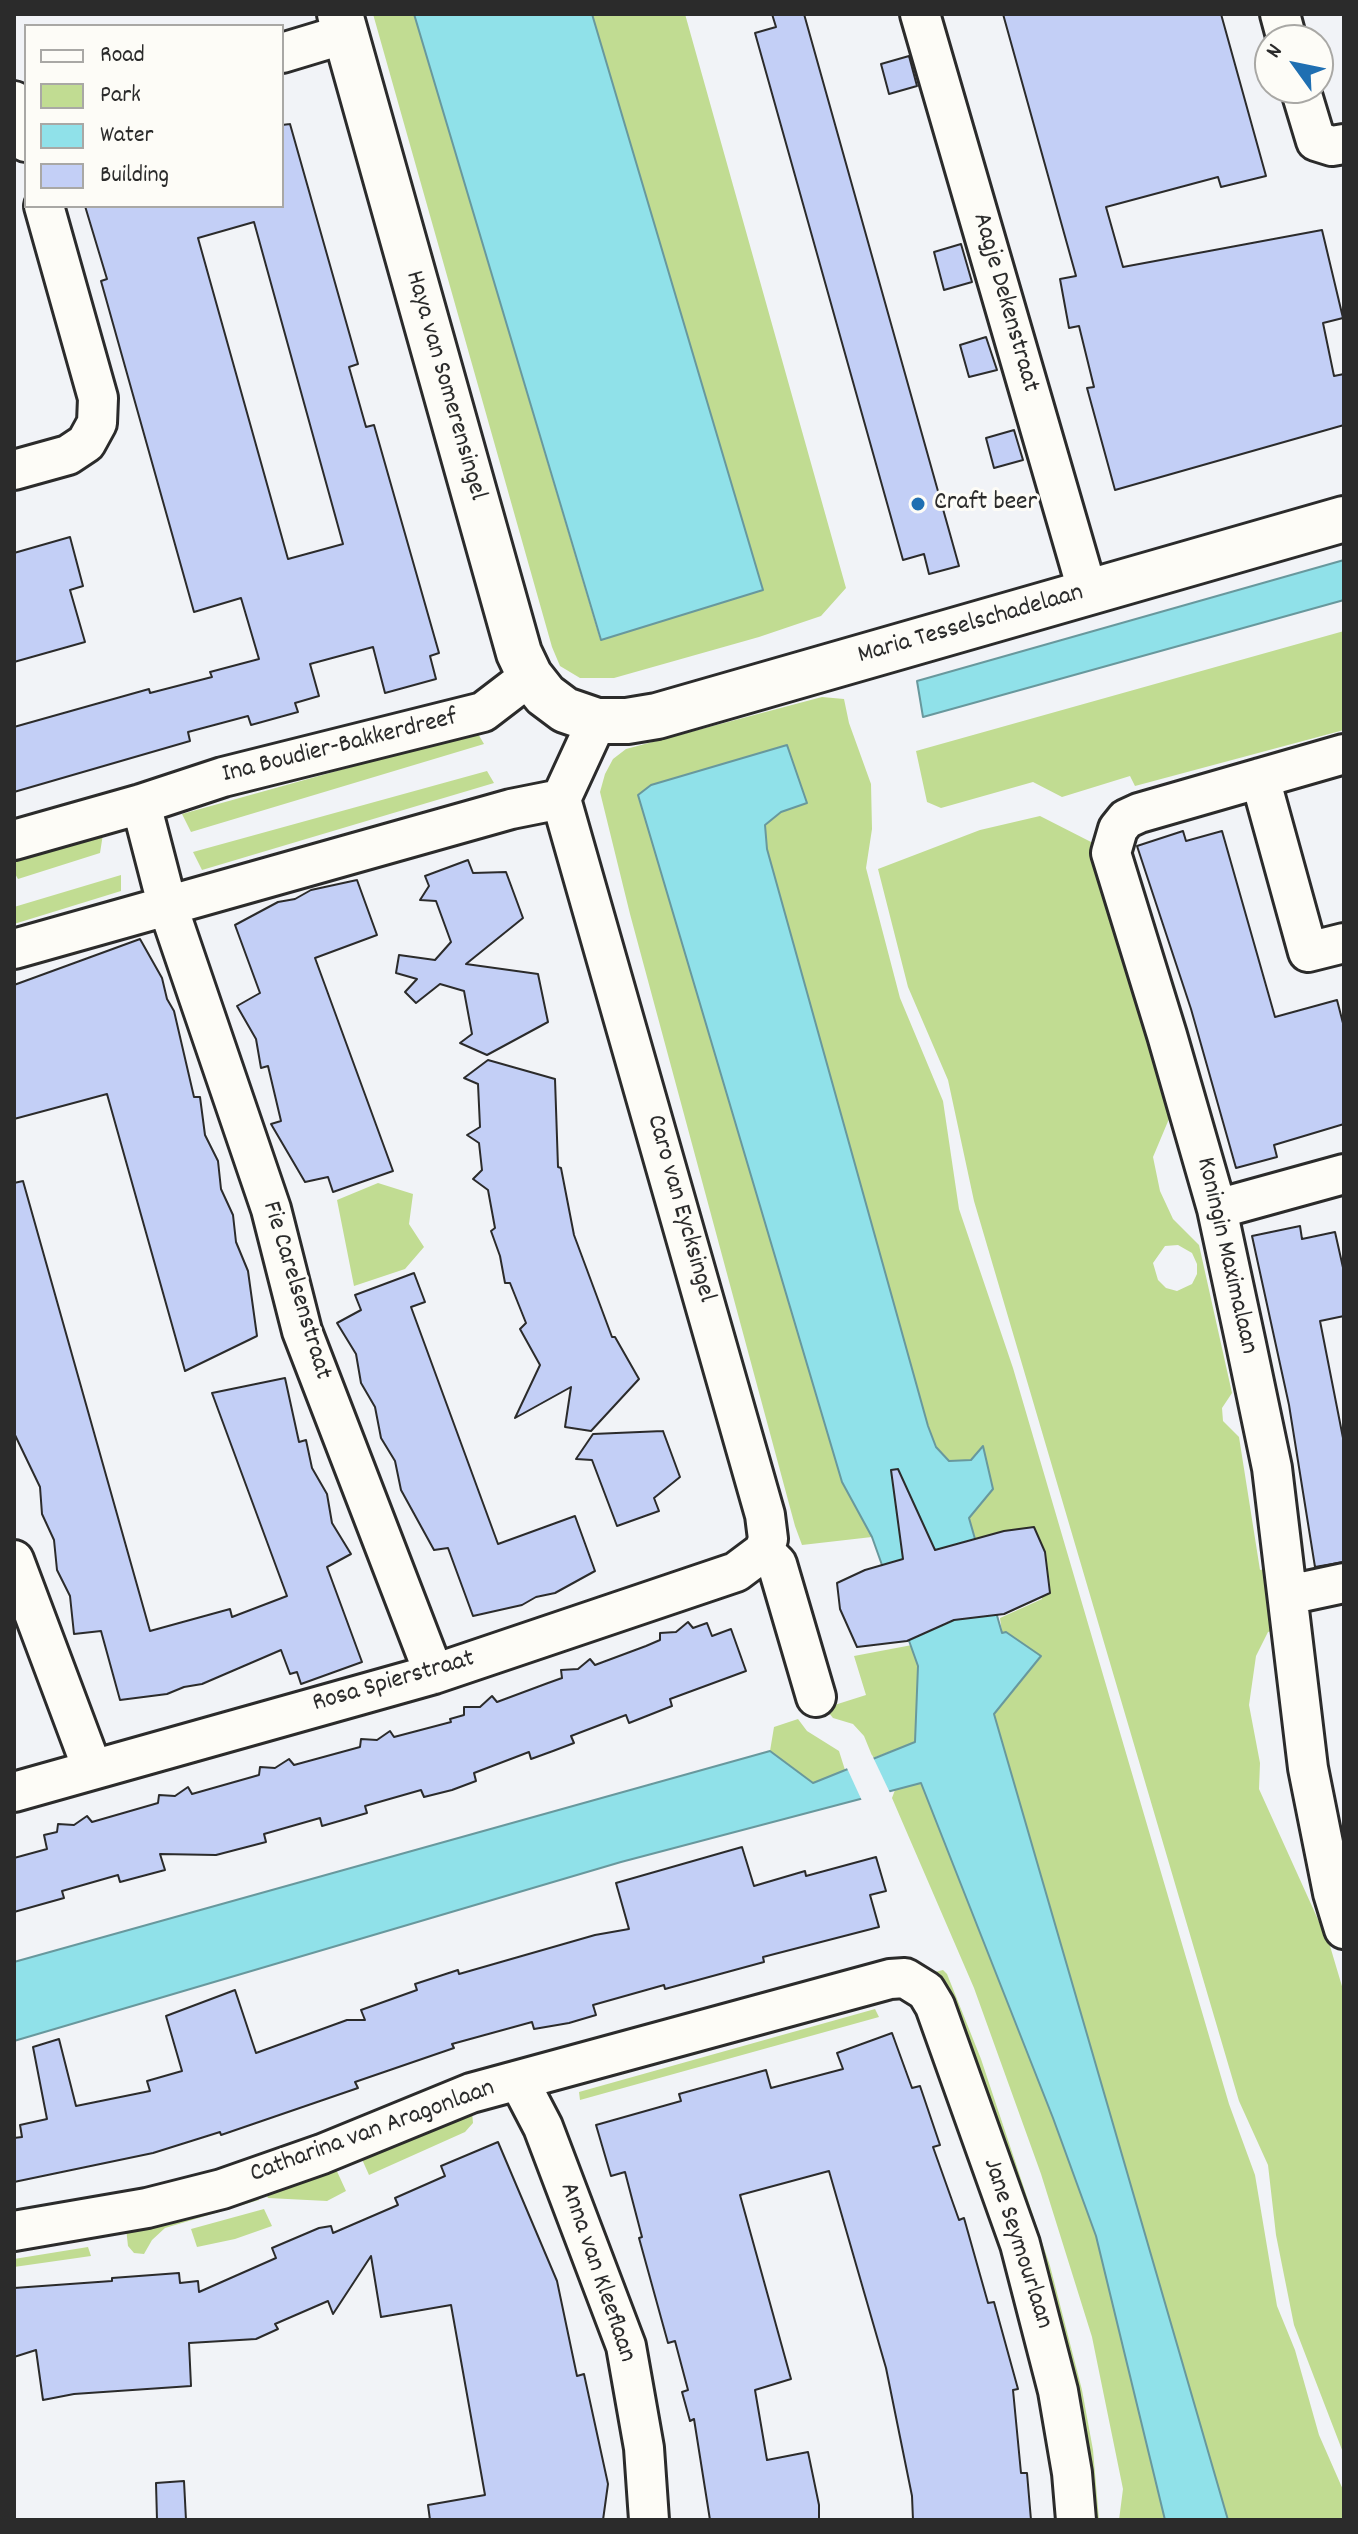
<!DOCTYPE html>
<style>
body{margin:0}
#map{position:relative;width:1358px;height:2534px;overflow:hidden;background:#f1f3f7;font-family:Dekko,sans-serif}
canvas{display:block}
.frame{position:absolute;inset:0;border:16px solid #2b2b2b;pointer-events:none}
.legend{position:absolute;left:24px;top:24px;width:260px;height:184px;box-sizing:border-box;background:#fdfcf7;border:2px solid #a9a8a5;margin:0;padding:10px 14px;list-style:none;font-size:24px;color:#2b2b2b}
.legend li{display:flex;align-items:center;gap:16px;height:40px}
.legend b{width:40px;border:2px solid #a9a8a5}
.north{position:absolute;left:1254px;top:24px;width:80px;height:80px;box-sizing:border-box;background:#fdfcf7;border:2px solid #a9a8a5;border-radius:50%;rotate:303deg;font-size:22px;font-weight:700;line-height:32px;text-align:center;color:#2b2b2b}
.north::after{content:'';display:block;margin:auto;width:28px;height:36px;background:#1f6fb2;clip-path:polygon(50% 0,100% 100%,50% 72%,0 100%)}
</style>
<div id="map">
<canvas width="1358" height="2534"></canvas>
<div class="frame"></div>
<ul class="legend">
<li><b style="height:10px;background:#fdfcf7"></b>Road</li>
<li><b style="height:22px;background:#c1dc92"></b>Park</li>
<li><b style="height:22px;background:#90e1e9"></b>Water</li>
<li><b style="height:22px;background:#c3cff6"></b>Building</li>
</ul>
<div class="north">N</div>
</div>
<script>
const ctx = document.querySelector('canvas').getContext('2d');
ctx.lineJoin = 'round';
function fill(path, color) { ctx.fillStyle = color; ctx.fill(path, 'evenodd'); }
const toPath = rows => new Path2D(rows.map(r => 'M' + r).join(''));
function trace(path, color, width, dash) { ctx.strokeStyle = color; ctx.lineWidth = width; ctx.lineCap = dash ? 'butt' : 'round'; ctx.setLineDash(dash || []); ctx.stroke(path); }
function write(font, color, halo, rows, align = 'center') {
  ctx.font = font + ' Dekko,sans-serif'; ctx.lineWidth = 6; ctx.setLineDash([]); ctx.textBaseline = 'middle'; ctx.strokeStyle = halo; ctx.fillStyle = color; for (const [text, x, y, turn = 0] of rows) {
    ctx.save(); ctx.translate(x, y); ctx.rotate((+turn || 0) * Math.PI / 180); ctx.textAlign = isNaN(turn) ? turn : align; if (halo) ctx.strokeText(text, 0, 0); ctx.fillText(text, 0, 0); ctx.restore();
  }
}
const green = toPath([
 [373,14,414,14,600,639,763,589,592,14,685,14,846,588,821,616,759,637,614,678,580,678,560,666,552,647],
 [1344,631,1344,730,1135,786,1130,776,1062,797,1033,782,941,808,927,802,916,751],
 [822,697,844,699,849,723,871,784,872,829,866,868,900,998,943,1101,959,1209,1013,1368,1229,2104,1255,2175,1277,2306,1295,2350,1319,2435,1344,2492,1344,2520,1228,2520,994,1714,1041,1657,1002,1633,1000,1618,1042,1599,1026,1538,979,1550,969,1518,993,1489,983,1447,971,1460,949,1461,936,1447,928,1426,767,849,765,825,781,812,787,745,651,785,842,1482,872,1537,802,1545,795,1526,630,914,600,792,605,774,613,759,626,749],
 [477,732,484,744,191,832,182,814],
 [487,771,494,783,202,870,193,852],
 [1040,816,1093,843,1102,883,1174,1107,1153,1157,1160,1191,1173,1219,1199,1245,1232,1393,1222,1408,1223,1421,1239,1437,1260,1570,1272,1567,1279,1629,1268,1632,1256,1656,1249,1705,1260,1763,1259,1789,1330,1946,1344,1993,1344,2455,1294,2325,1276,2235,1268,2165,1239,2101,974,1201,948,1080,908,987,878,869,980,830],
 [1178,1245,1192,1253,1197,1264,1197,1274,1192,1284,1177,1291,1166,1288,1158,1280,1153,1263,1165,1246],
 [103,834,100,853,18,879,14,872,14,860],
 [121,875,121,891,14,924,14,907],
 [378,1183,413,1194,409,1224,424,1247,405,1269,354,1286,337,1200],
 [912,1645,918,1666,915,1742,873,1758,864,1736,853,1724,833,1718,825,1708,866,1695,854,1656],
 [798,1719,807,1731,839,1751,845,1770,813,1783,770,1751,774,1727],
 [921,1783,1053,2118,1096,2236,1165,2520,1119,2520,1123,2489,1092,2337,1041,2174,974,1988,892,1798,895,1790],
 [943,1970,947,1974,981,2059,1050,2266,1082,2390,1093,2450,1099,2520,1088,2520,990,2116,935,1972],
 [875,2009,879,2017,580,2100,579,2092],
 [472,2112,473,2123,465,2132,369,2175,361,2157],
 [335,2167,346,2191,327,2201,268,2198,265,2191],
 [258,2193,259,2200,165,2228,152,2240,144,2254,134,2253,128,2246,126,2228],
 [264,2209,272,2226,235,2239,197,2247,191,2229],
 [88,2247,91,2256,14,2267,14,2259]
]);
const water = toPath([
 [414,14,592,14,763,590,601,640,414,14],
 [1344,560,1344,600,923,717,917,681,1344,560],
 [787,745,807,803,781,812,765,825,767,849,928,1426,936,1447,949,1461,971,1460,983,1446,993,1489,969,1518,1002,1633,1006,1632,1041,1656,994,1714,1228,2520,1165,2520,1096,2236,1053,2118,921,1783,621,1862,14,2041,14,1962,770,1751,813,1783,915,1742,918,1666,872,1537,842,1482,638,795,651,785,787,745]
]);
const pier = toPath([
 [872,1755,891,1795,863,1803,846,1766]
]);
const building = toPath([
 [772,14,804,14,959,566,929,574,924,554,903,560,755,33,776,27,772,14],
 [1003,14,1221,14,1266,176,1221,187,1218,177,1106,207,1123,267,1322,230,1343,318,1323,323,1334,376,1344,374,1344,425,1115,490,1087,388,1094,387,1079,326,1069,328,1060,279,1076,276,1003,14],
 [909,56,917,86,889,94,881,64,909,56],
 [290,124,358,364,349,367,366,427,374,425,439,653,430,656,436,679,385,693,373,647,310,664,319,696,295,703,298,712,251,725,248,716,188,732,190,741,14,792,14,727,149,689,150,693,212,677,210,672,259,659,241,598,194,612,101,281,107,279,85,206,282,206,282,125,290,124],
 [254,222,343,544,288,559,198,238,254,222],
 [961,244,972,282,944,290,934,252,961,244],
 [986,337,997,370,969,377,960,345,986,337],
 [1014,430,1023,460,994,468,986,438,1014,430],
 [70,537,83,586,70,590,85,642,14,662,14,553,70,537],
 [1183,831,1186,841,1222,831,1275,1017,1337,1000,1344,1027,1344,1124,1274,1145,1277,1157,1236,1168,1191,1009,1137,846,1183,831],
 [468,860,473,873,506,872,523,918,466,964,538,974,548,1022,487,1055,460,1043,472,1034,464,991,440,984,416,1003,405,992,417,979,396,973,399,955,435,960,451,942,436,901,420,900,429,886,425,876,468,860],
 [357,880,377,935,315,958,393,1171,333,1192,328,1177,305,1182,271,1124,281,1121,268,1066,261,1068,256,1039,237,1006,260,993,235,925,278,902,295,899,311,890,357,880],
 [140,939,162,978,167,999,174,1011,194,1097,200,1097,205,1135,218,1161,221,1189,233,1215,236,1242,248,1271,257,1336,185,1371,107,1094,14,1119,14,985,140,939],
 [488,1060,555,1079,558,1167,561,1168,574,1235,612,1337,615,1337,639,1379,591,1431,565,1427,571,1387,515,1418,540,1365,520,1329,526,1323,510,1283,505,1283,500,1256,491,1231,495,1228,488,1190,473,1179,482,1170,479,1143,467,1135,480,1127,478,1084,464,1078,488,1060],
 [23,1181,150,1631,230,1609,232,1617,287,1596,212,1393,285,1378,299,1442,306,1440,312,1468,327,1494,332,1523,351,1554,327,1567,362,1662,301,1684,297,1672,290,1674,281,1650,202,1684,184,1687,167,1694,120,1700,101,1631,74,1634,70,1596,57,1570,54,1540,42,1514,40,1487,14,1433,14,1183,23,1181],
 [1300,1226,1302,1239,1335,1232,1344,1272,1344,1316,1320,1321,1344,1443,1344,1562,1315,1567,1289,1405,1252,1236,1300,1226],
 [414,1273,425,1302,411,1307,498,1544,575,1516,595,1571,555,1593,536,1597,522,1605,473,1616,448,1548,434,1550,401,1490,395,1461,381,1438,375,1407,361,1383,356,1354,337,1323,361,1310,355,1295,414,1273],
 [663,1431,680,1477,654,1498,659,1511,617,1526,592,1460,576,1459,593,1434,663,1431],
 [898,1469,935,1550,1004,1531,1034,1527,1045,1552,1050,1593,1004,1614,954,1620,907,1641,857,1647,840,1609,837,1583,865,1570,903,1559,891,1470,898,1469],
 [688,1622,693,1628,707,1623,712,1636,731,1629,746,1671,670,1699,672,1706,629,1723,626,1715,571,1736,574,1743,553,1751,531,1759,529,1752,474,1773,476,1781,452,1790,424,1797,421,1790,365,1806,367,1813,322,1826,320,1818,264,1834,266,1842,216,1855,160,1854,165,1870,120,1882,118,1875,62,1891,64,1898,14,1912,14,1858,47,1849,44,1835,57,1832,58,1824,74,1825,87,1816,92,1822,158,1803,159,1795,175,1796,188,1787,192,1794,259,1775,260,1767,275,1768,289,1759,294,1765,360,1747,361,1739,377,1740,390,1731,394,1737,451,1722,450,1719,464,1715,464,1707,480,1707,492,1696,497,1702,548,1683,562,1678,561,1670,578,1669,590,1659,595,1665,646,1646,660,1640,660,1633,676,1632,688,1622],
 [742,1847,754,1886,805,1871,806,1876,876,1857,886,1891,870,1895,879,1927,763,1957,764,1962,665,1989,664,1985,593,2005,596,2015,569,2023,534,2029,532,2022,452,2044,454,2048,355,2082,358,2088,221,2135,220,2132,153,2153,14,2182,14,2138,22,2137,20,2125,47,2119,33,2047,59,2039,76,2106,150,2091,147,2081,182,2071,166,2016,235,1990,256,2053,347,2020,365,2020,361,2010,417,1990,415,1984,458,1970,459,1974,595,1935,629,1929,616,1883,742,1847],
 [892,2033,912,2088,920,2086,940,2145,933,2147,959,2220,964,2218,988,2303,994,2302,1018,2389,1013,2390,1021,2473,1027,2473,1031,2520,913,2520,912,2496,886,2368,829,2171,740,2195,791,2379,755,2390,767,2460,808,2452,819,2505,819,2520,710,2520,694,2419,690,2421,682,2392,688,2390,675,2341,668,2343,639,2238,642,2237,625,2172,611,2176,596,2125,681,2101,679,2094,766,2070,771,2088,843,2069,837,2053,892,2033],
 [498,2142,557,2281,577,2376,584,2374,608,2484,603,2520,430,2520,428,2505,485,2495,451,2305,381,2317,371,2256,333,2314,328,2301,275,2324,278,2329,256,2339,189,2343,191,2386,74,2394,43,2400,36,2350,14,2357,14,2288,112,2281,112,2278,179,2273,180,2283,198,2281,199,2292,276,2258,272,2248,319,2228,331,2226,333,2233,398,2205,395,2198,445,2176,441,2166,498,2142],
 [184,2481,186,2520,157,2520,156,2483,184,2481]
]);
const street = toPath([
 [920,14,1088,593],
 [1280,14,1287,40],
 [282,53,345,34],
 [1300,88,1316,141,1332,146,1344,144],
 [14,101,26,142],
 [14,470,68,455,86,443,97,423,98,398,44,206],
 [1344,754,1139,813,1126,819,1118,829,1111,853,1167,1035,1217,1209,1246,1344,1272,1468,1308,1768,1333,1893,1344,1929],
 [1260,778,1308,952,1344,943],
 [141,804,167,904,271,1209,302,1331,434,1674],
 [14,840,141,804,223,777,483,712,530,676],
 [14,949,511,809,561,799],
 [1217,1209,1344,1174],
 [764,1551,777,1564,816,1697],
 [14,1560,92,1768],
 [1288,1595,1344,1583],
 [14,1792,434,1674,736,1572,764,1551,768,1539,765,1515,561,799,597,721],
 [519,2081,543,2127,626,2346,644,2448,649,2520],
 [14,2231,147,2208,222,2189,322,2154,471,2093,890,1979,905,1978,926,1991,935,2006,1020,2244,1058,2391,1072,2473,1076,2520]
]);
const secondary = toPath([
 [340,14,519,653,530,676,545,695,565,710,597,721,627,721,657,716,1344,519]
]);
const markers = [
 [918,504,8,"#1f6fb2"]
];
const streetNames = [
 ["Aagje Dekenstraat",1004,303,74],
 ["Haya van Somerensingel",444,386,74],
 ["Maria Tesselschadelaan",971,626,-16],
 ["Ina Boudier-Bakkerdreef",340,748,-14],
 ["Caro van Eycksingel",679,1209,74],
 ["Koningin Maximalaan",1225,1256,77],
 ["Fie Carelsenstraat",295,1291,73],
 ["Rosa Spierstraat",394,1683,-16],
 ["Catharina van Aragonlaan",373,2133,-20],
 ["Jane Seymourlaan",1016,2244,72],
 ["Anna van Kleeflaan",596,2273,71]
];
const poiNames = [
 ["Craft beer",934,504]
];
fill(green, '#c1dc92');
fill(water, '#90e1e9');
trace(water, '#68989d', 2);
fill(pier, '#f1f3f7');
fill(building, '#c3cff6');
trace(building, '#2b2b2b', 2);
trace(street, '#2b2b2b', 44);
trace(secondary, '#2b2b2b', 50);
trace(street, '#fdfcf7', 38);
trace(secondary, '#fdfcf7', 44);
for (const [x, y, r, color] of markers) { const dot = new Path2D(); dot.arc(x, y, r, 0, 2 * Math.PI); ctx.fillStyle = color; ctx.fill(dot); trace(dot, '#fdfcf7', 3); }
write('26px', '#2b2b2b', '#fdfcf7', streetNames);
write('26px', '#2b2b2b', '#fdfcf7', poiNames, 'left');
</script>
